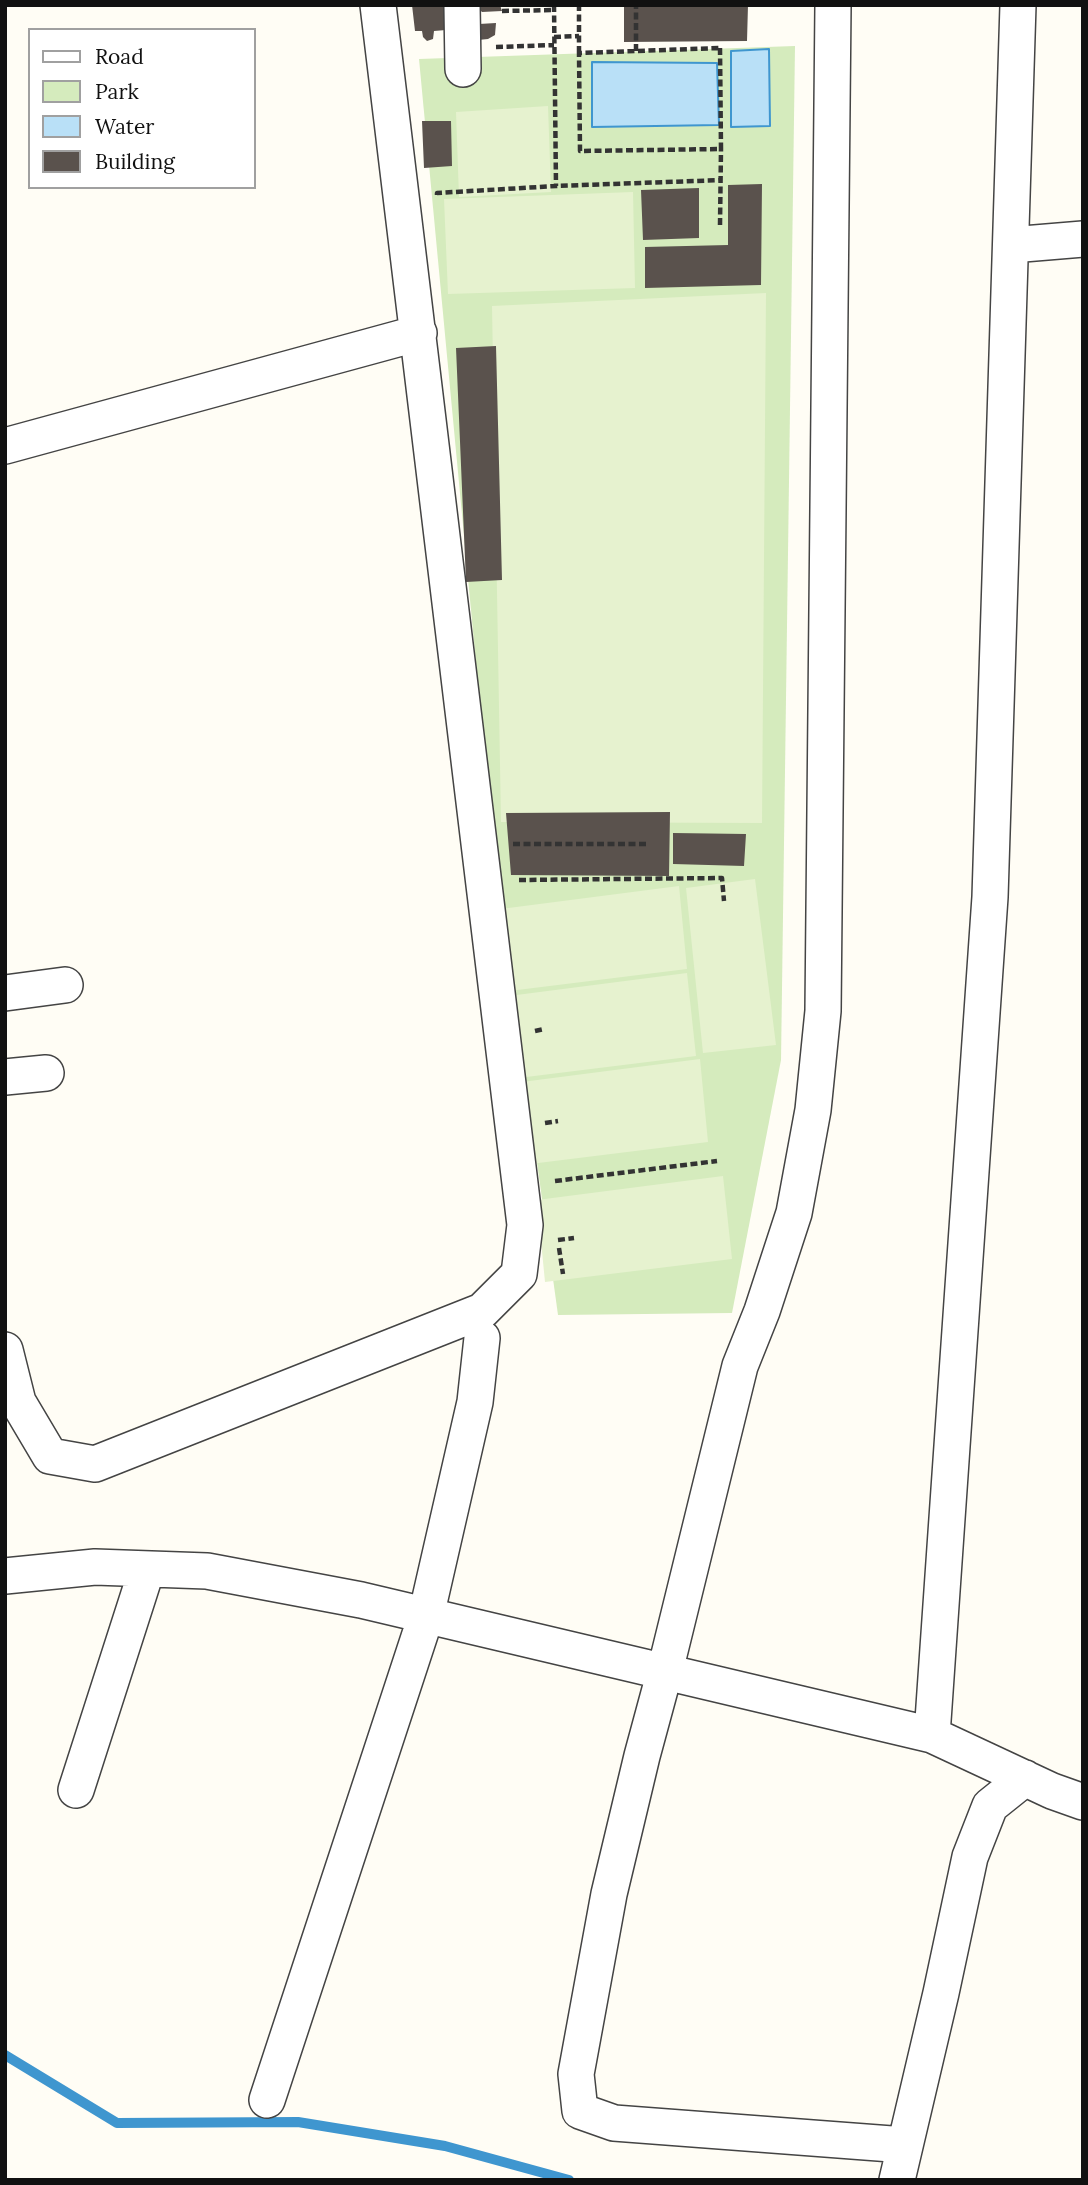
<!DOCTYPE html>
<style>
body{margin:0}
#map{position:relative;width:1088px;height:2185px;overflow:hidden;background:#fffdf5;font-family:Lora,serif}
canvas{display:block}
.frame{position:absolute;inset:0;border:7px solid #111;pointer-events:none}
.legend{position:absolute;left:28px;top:28px;width:228px;height:161px;box-sizing:border-box;background:#fff;border:2px solid #a0a0a0;margin:0;padding:9px 12px;list-style:none;font-size:21px;color:#111}
.legend li{display:flex;align-items:center;gap:14px;height:35px}
.legend b{width:35px;border:2px solid #a0a0a0}
</style>
<div id="map">
<canvas width="1088" height="2185"></canvas>
<div class="frame"></div>
<ul class="legend">
<li><b style="height:9px;background:#fff"></b>Road</li>
<li><b style="height:19px;background:#d5ebbd"></b>Park</li>
<li><b style="height:19px;background:#b9e0f7"></b>Water</li>
<li><b style="height:19px;background:#5a524d"></b>Building</li>
</ul>
</div>
<script>
const ctx = document.querySelector('canvas').getContext('2d');
ctx.lineJoin = 'round';
function fill(path, color) { ctx.fillStyle = color; ctx.fill(path, 'evenodd'); }
const toPath = rows => new Path2D(rows.map(r => 'M' + r).join(''));
function trace(path, color, width, dash) { ctx.strokeStyle = color; ctx.lineWidth = width; ctx.lineCap = dash ? 'butt' : 'round'; ctx.setLineDash(dash || []); ctx.stroke(path); }
const green = toPath([
 [795,46,781,1060,732,1313,558,1315,493,843,419,59]
]);
const pitch = toPath([
 [548,106,551,192,459,197,456,112],
 [633,192,635,288,448,294,444,199],
 [766,293,762,823,501,822,492,306],
 [755,879,776,1045,703,1053,686,888],
 [679,886,687,969,501,992,493,910],
 [687,973,696,1056,510,1079,501,997],
 [700,1059,708,1142,522,1165,514,1083],
 [723,1176,732,1259,545,1282,537,1200]
]);
const water = toPath([
 [769,49,770,126,731,127,731,51,769,49],
 [592,62,717,63,719,125,592,127,592,62]
]);
const stream = toPath([
 [5,2055,117,2123,298,2122,445,2146,569,2180]
]);
const building = toPath([
 [412,5,500,5,502,11,482,12,478,8,479,24,496,23,495,35,488,39,478,40,446,30,434,31,433,39,427,41,423,37,422,31,415,31],
 [624,5,748,5,747,41,624,42],
 [422,121,451,121,452,166,424,168],
 [762,184,761,285,645,288,645,247,728,245,728,185],
 [699,188,699,238,643,240,641,190],
 [496,346,502,580,466,582,456,348],
 [670,812,669,876,511,875,506,813],
 [673,833,746,834,744,866,673,864]
]);
const path = toPath([
 [554,5,556,186],
 [502,11,554,10],
 [554,37,579,36],
 [496,47,554,45],
 [720,48,721,149,580,151,579,53,720,48],
 [636,51,636,5],
 [579,53,579,5],
 [437,195,437,193,556,186,722,180],
 [720,225,721,149],
 [513,844,649,844],
 [519,880,722,878,724,901],
 [535,1031,544,1029],
 [545,1123,558,1121],
 [555,1181,717,1161],
 [558,1240,574,1238],
 [559,1248,563,1274]
]);
const minor = toPath([
 [462,5,463,69],
 [833,5,823,1011,813,1110,794,1213,762,1311,740,1366,665,1671,642,1756,609,1894,576,2074,580,2111,614,2123,905,2145],
 [1011,245,1083,239],
 [5,446,419,333],
 [5,993,65,985],
 [5,1077,46,1073],
 [5,1350,18,1402,50,1456,95,1464,482,1311,519,1274,525,1225,378,5],
 [5,1576,95,1567,207,1571,361,1600,932,1735,1052,1791,1083,1802],
 [932,1735,990,897,1018,5],
 [76,1790,147,1569],
 [267,2100,426,1616,475,1402,482,1338],
 [897,2180,941,1993,970,1857,990,1806,1025,1778]
]);
fill(green, '#d5ebbd');
fill(pitch, '#e6f2cf');
fill(water, '#b9e0f7');
trace(water, '#3f96cf', 2);
trace(stream, '#3f96cf', 10);
fill(building, '#5a524d');
trace(minor, '#444', 38);
trace(path, '#333', 4.5, [7, 3.5]);
trace(minor, '#fff', 35);
</script>
